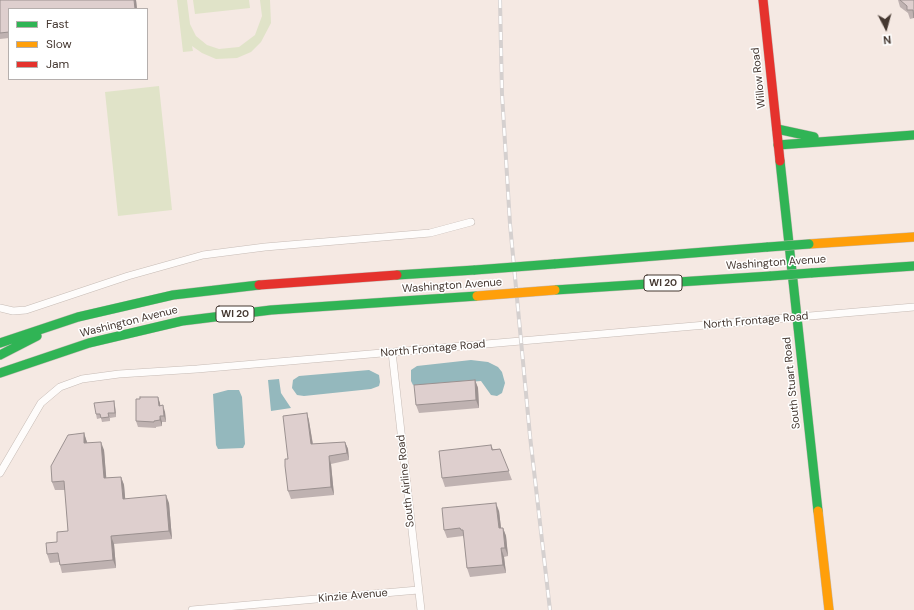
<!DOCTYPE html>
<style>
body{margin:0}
#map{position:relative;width:914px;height:610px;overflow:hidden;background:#f5e9e3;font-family:"DM Sans",sans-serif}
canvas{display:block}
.legend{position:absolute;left:8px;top:8px;width:140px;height:72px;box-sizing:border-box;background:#fff;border:1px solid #b5afad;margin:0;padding:5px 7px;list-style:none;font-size:12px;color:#453831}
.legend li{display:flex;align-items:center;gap:8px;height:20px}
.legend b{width:20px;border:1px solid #b5afad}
.north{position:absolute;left:866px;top:8px;width:40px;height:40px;-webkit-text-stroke:3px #fff;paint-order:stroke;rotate:174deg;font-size:11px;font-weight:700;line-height:16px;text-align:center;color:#453831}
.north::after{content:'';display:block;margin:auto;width:14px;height:18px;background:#453831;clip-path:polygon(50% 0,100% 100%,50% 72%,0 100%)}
</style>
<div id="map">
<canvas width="914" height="610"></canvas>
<ul class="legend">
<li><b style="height:5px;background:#30b455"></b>Fast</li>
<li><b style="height:5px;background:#ff9f0a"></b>Slow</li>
<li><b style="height:5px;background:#e5322d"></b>Jam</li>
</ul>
<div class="north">N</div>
</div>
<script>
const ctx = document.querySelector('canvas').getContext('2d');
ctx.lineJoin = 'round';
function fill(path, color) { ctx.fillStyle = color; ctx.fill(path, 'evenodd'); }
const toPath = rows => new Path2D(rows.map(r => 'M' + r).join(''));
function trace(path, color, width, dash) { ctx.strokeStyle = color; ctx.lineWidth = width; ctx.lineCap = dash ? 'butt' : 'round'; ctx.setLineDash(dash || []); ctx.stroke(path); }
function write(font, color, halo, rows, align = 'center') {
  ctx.font = font + ' "DM Sans",sans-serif'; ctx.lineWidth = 3; ctx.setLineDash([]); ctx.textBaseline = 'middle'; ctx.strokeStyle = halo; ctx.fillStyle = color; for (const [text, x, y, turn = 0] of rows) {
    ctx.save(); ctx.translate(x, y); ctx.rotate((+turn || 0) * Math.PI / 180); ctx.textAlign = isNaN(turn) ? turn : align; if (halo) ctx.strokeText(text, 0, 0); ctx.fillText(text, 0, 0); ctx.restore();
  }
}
const green = toPath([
 [177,0,187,0,190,24,196,36,207,45,219,49,239,47,255,35,262,16,260,0,270,0,271,23,261,42,251,52,237,58,216,59,202,53,192,46,193,51,183,52],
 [193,0,249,0,250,8,195,14],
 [159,86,172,210,118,216,105,92]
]);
const water = toPath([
 [471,360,488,362,498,367,502,372,505,383,502,393,497,396,491,395,481,381,418,386,413,385,411,381,411,370,417,366],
 [369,370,379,375,380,382,379,386,371,389,304,396,297,395,292,388,293,380,299,376],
 [279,379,281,393,291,408,271,411,268,380],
 [228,390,239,390,242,397,245,444,243,448,218,449,216,445,213,394]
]);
const street = toPath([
 [0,308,13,311,26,310,128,276,203,255,265,247,430,233,471,222],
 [392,352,421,610],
 [0,473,41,403,60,387,82,379,119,374,197,369,914,307],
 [192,610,418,590]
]);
const fast = toPath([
 [777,129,814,137],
 [778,145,914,135],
 [780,161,818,511],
 [554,264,768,247],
 [811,273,914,266],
 [397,275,475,270],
 [555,290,771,276],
 [0,343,78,317,173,295,259,285],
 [0,355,37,336],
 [0,373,89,343,182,321,271,310,477,296]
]);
const slow = toPath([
 [809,244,914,237],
 [818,511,829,610]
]);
const jam = toPath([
 [763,0,780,161],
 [259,285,397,275]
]);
const rail = toPath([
 [500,0,502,94,510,224,530,436,550,610]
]);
const fastBridge = toPath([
 [768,247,809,244],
 [475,270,554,264],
 [771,276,811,273]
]);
const slowBridge = toPath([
 [477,296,555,290]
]);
const wall = toPath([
 [0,0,136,0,137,9,9,9,9,38,0,39],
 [898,0,914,0,914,18,910,19,908,13,900,7],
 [475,380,478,388,479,408,419,413,416,405],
 [158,397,160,406,165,412,166,422,162,422,162,426,156,427,156,428,138,427,136,421],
 [115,406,116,417,110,418,110,421,102,422,101,418,97,419,96,414],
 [307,413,309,421,313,444,345,442,348,449,349,460,331,464,334,495,291,499,288,491,288,459],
 [84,433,87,443,104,450,106,478,121,477,124,485,125,499,169,503,172,539,114,544,116,568,62,573,60,565,59,562,50,563,47,554,57,542,68,531,65,490,55,490,52,482],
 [491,445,493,449,500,449,512,480,445,487,442,478],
 [499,511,501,528,503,528,506,536,508,556,504,557,506,573,470,577,467,568,464,538,463,536,447,538,444,530]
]);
const shadedWall = toPath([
 [134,0,136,0,137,9,135,9],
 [475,380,478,388,479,408,476,400],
 [158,397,160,403,161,412,159,406],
 [114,401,115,406,116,417,115,413],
 [163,405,165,412,166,422,164,416],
 [307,413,309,421,314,452,311,444],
 [160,416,162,422,162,426,160,420],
 [84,433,87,442,87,451,84,443],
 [101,442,104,450,107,486,104,478],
 [345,442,348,449,349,460,347,453],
 [329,456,331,464,334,495,331,487],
 [121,477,124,485,126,507,123,499],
 [166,495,169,503,172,539,169,531],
 [496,503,499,511,502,536,499,528],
 [503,528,506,536,508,556,505,548],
 [111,536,114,544,116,568,113,560],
 [501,548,504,557,506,573,503,565]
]);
const building = toPath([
 [0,0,134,0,135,9,9,9,9,32,0,33,0,0],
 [900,0,914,0,914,18,913,10,907,10,907,6,900,0],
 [475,380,476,400,416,405,414,385,475,380],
 [140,397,158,397,159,406,163,405,164,416,160,416,160,420,154,421,154,422,136,421,136,399,140,399,140,397],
 [114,401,115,413,108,413,109,417,101,418,100,414,96,414,94,403,114,401],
 [307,413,311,444,345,442,347,453,329,456,331,487,288,491,285,466,285,459,288,459,283,416,307,413],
 [84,433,84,443,101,442,104,478,121,477,123,499,166,495,169,531,111,536,113,560,60,565,58,553,47,554,46,543,57,542,57,532,68,531,64,481,52,482,51,466,68,435,84,433],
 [491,445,492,450,500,449,509,471,442,478,439,451,491,445],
 [496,503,499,528,503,528,505,548,501,548,503,565,467,568,463,530,461,530,460,528,444,530,442,508,496,503]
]);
const shields = [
 [663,283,38],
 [235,314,38]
];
const shieldNames = [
 ["WI 20",663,283],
 ["WI 20",235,314]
];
const streetNames = [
 ["Willow Road",759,78,-96],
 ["Washington Avenue",776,263,-4],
 ["Washington Avenue",452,286,-4],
 ["North Frontage Road",756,321,-5],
 ["Washington Avenue",129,322,-14],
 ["North Frontage Road",433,349,-5],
 ["South Stuart Road",792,383,-96],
 ["South Airline Road",406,481,-96],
 ["Kinzie Avenue",353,596,-5]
];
fill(green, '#e0e3c8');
fill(water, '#94b8bd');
trace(street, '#c6bbb5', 8);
trace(fast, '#c6bbb5', 10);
trace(slow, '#c6bbb5', 10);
trace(jam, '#c6bbb5', 10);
trace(street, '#fefcfb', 7);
trace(fast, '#30b455', 9);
trace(slow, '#ff9f0a', 9);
trace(jam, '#e5322d', 9);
trace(rail, '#d5d0cf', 4);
trace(rail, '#fff', 2.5, [8]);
trace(fastBridge, '#c6bbb5', 10, []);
trace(slowBridge, '#c6bbb5', 10, []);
trace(fastBridge, '#30b455', 9);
trace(slowBridge, '#ff9f0a', 9);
fill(wall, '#bfb2b1');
fill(shadedWall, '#9b9190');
fill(building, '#decfce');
trace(building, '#9b9190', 1);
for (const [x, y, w] of shields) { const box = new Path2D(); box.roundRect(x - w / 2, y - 8, w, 16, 3); ctx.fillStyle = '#fff'; ctx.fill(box); trace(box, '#453831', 1); }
write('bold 10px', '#453831', null, shieldNames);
write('11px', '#453831', '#fff', streetNames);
</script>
